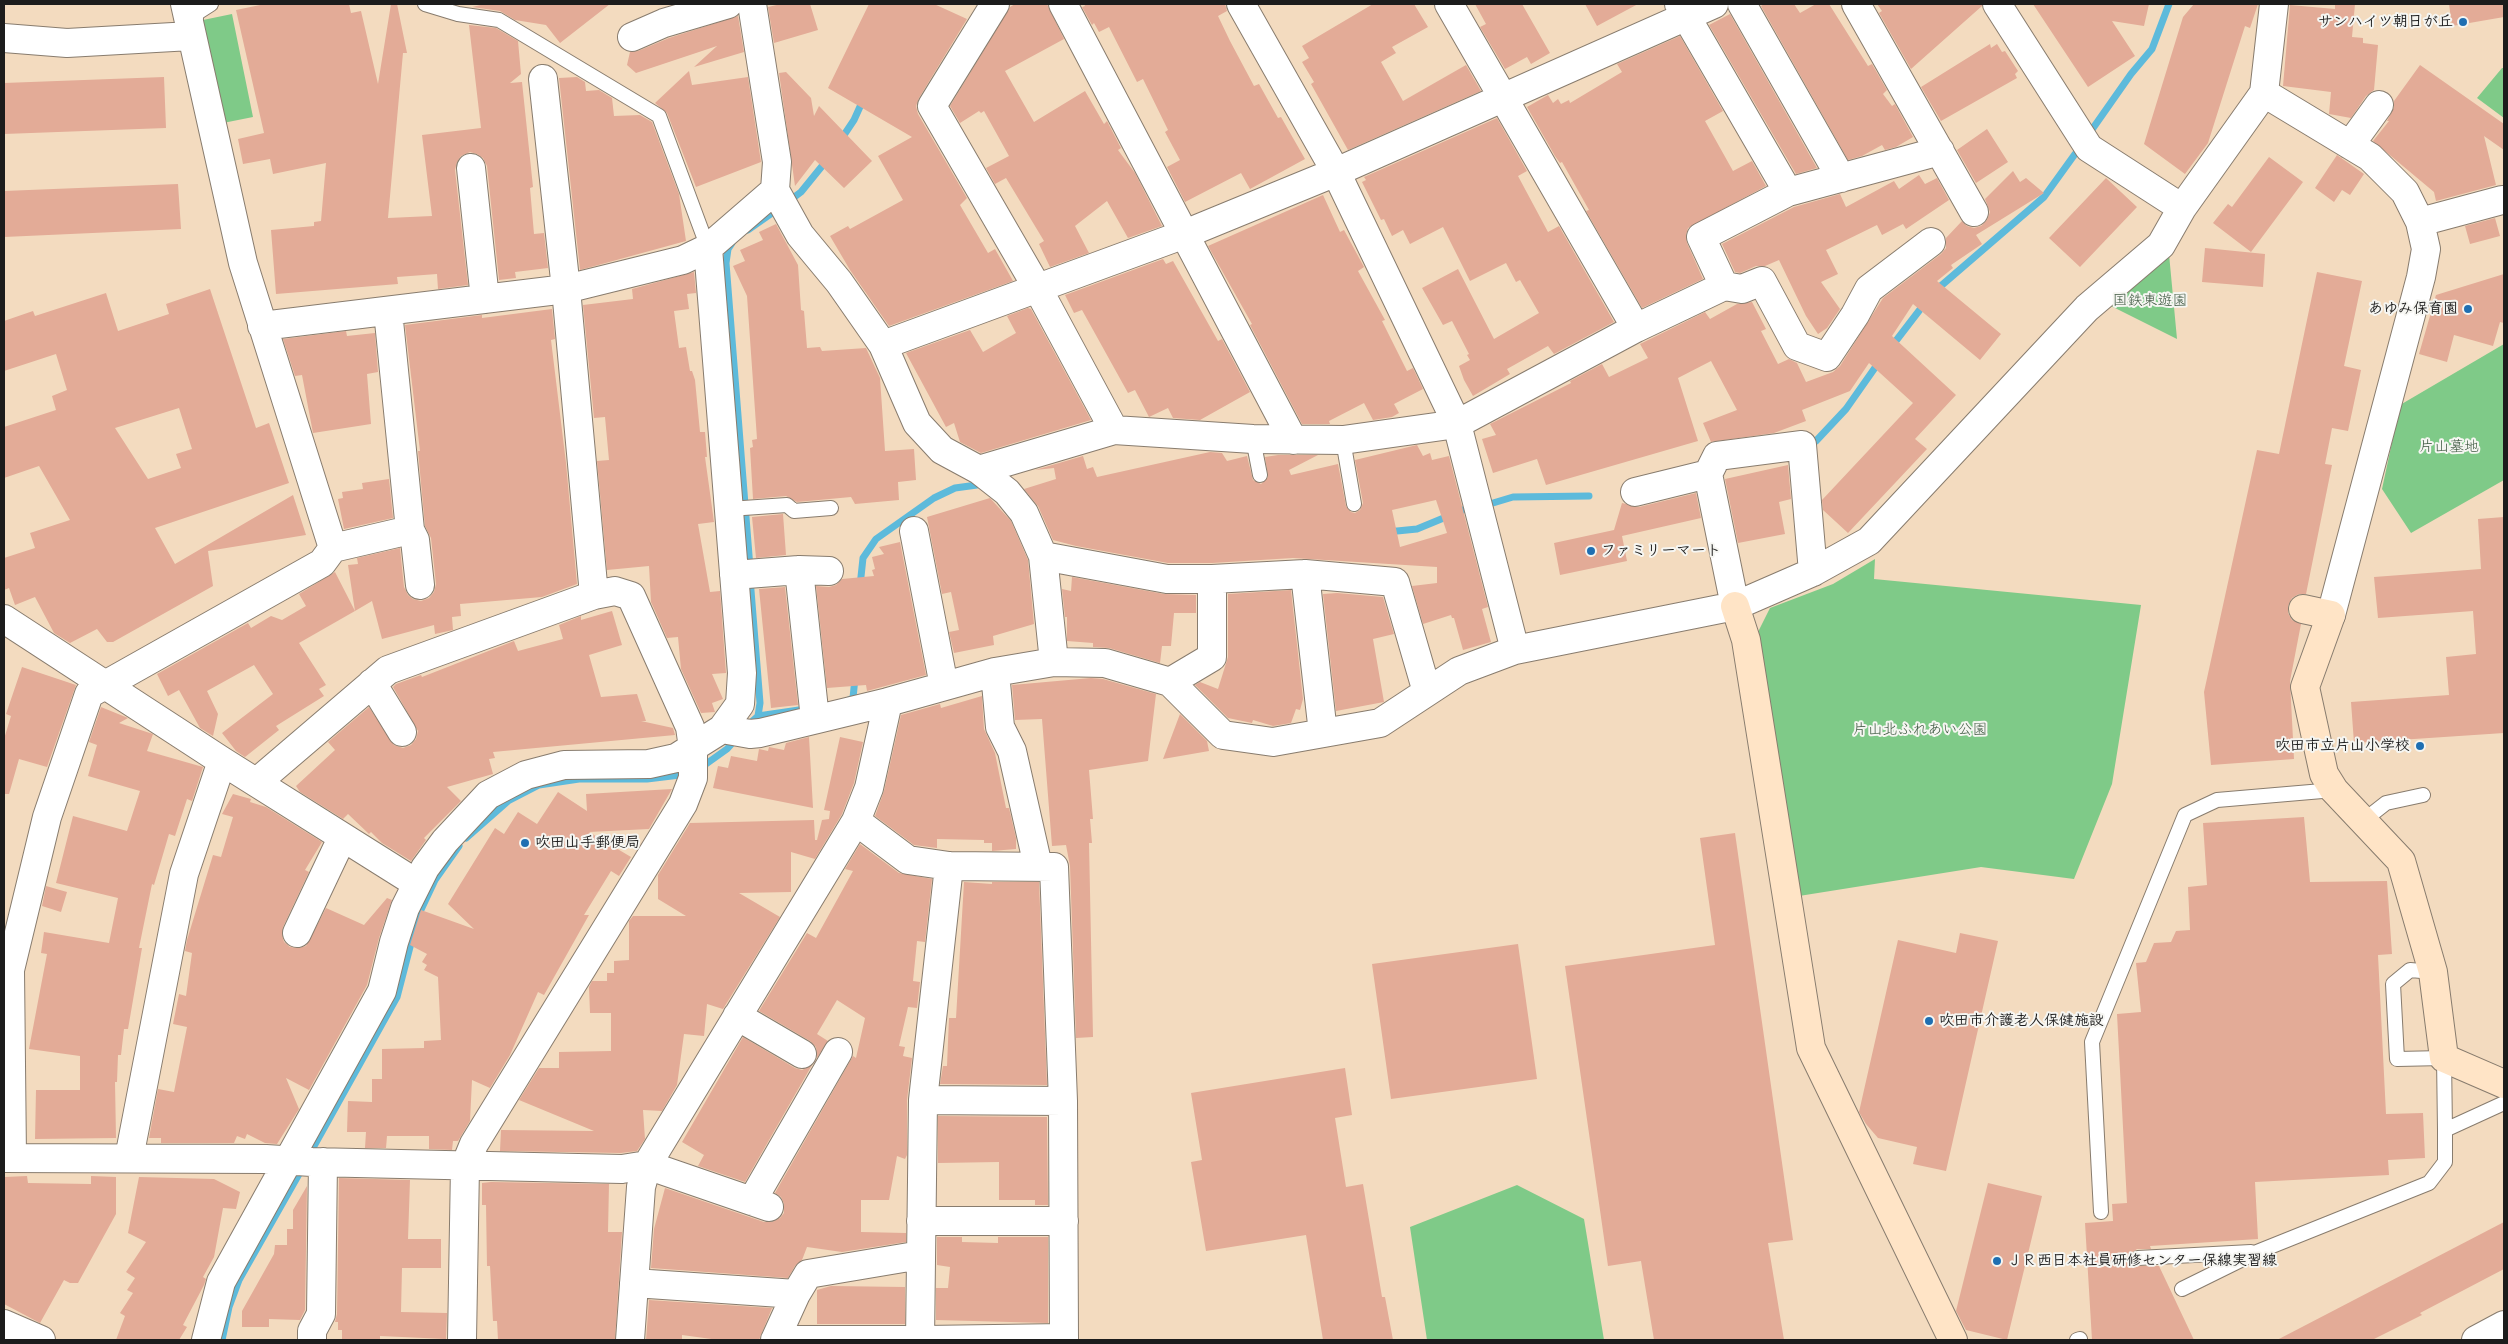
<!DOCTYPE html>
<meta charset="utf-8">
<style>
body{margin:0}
#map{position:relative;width:2508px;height:1344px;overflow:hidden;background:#f3dbbf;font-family:"Shantell Sans",sans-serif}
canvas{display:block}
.frame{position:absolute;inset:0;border:5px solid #1c1c1c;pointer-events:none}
</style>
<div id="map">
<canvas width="2508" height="1344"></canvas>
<div class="frame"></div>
</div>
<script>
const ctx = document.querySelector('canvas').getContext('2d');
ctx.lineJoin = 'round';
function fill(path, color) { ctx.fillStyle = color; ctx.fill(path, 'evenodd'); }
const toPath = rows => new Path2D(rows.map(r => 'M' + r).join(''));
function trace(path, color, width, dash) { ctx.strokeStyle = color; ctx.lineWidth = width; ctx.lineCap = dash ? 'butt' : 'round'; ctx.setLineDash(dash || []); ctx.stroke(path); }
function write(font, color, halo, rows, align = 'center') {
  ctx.font = font + ' "Shantell Sans","Klee One",sans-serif'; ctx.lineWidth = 4; ctx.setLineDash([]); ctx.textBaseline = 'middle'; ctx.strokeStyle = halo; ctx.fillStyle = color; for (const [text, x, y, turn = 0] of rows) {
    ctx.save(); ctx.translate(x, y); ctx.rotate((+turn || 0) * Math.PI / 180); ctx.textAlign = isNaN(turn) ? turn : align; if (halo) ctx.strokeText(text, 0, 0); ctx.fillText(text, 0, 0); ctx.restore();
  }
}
const green = toPath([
 [232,14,253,117,218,124,203,20],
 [2502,68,2504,68,2504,118,2477,98],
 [2169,254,2177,339,2111,306],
 [2504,344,2504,480,2411,533,2382,489,2400,405],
 [1875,559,1874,579,2141,605,2112,784,2074,879,1981,867,1799,896,1758,632,1770,608,1833,584],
 [1517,1185,1584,1219,1604,1340,1427,1340,1410,1227]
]);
const stream = toPath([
 [2091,131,2131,74,2152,49,2169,4],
 [840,141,854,120,863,100],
 [789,201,801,192,827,160],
 [748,230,778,209],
 [732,243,728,249,726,263,750,568],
 [1935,291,2044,197,2075,154],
 [1892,346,1925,303],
 [1816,441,1846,409,1879,362],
 [1493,503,1513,497,1589,496],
 [1387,532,1417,529,1463,510],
 [860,586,863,558,876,539,934,498,955,488,977,485],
 [847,701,853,698,855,678],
 [758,716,799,710],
 [748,725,758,716,760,703,750,578],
 [706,764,727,749,736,739],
 [466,838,508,801,539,785,579,779,647,779,680,775],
 [309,1155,397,997,418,916,435,880,459,846],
 [222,1340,229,1307,239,1280,303,1167]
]);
const building = toPath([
 [265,4,349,4,351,13,361,11,378,84,391,4,397,4,407,53,403,53,388,218,432,216,422,135,481,128,469,25,496,28,518,41,521,74,510,83,522,82,533,187,530,188,534,234,544,233,548,268,515,272,516,278,499,280,487,166,483,158,477,154,470,152,461,156,457,162,455,170,468,285,438,289,437,274,397,277,398,284,276,294,271,230,314,226,314,222,321,221,326,163,273,174,270,159,243,164,238,139,264,133,236,10],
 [485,4,610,4,560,43,546,25,515,20,500,11,472,7],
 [781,4,810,4,818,30,774,43,768,7],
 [869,4,934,4,967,19,919,98,916,106,918,114,967,198,960,205,988,253,995,249,1013,281,889,326,850,270,830,236,848,226,850,229,903,200,878,156,912,137,828,88],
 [1015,4,1047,4,1064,39,1005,71,1034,122,1085,91,1104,124,1107,121,1121,148,1118,150,1135,173,1162,226,1128,238,1107,201,1075,226,1089,253,1050,267,1039,244,1044,241,1006,178,995,184,986,168,1009,156,984,111,981,113,979,111,960,123,950,106,1010,7],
 [1084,4,1225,4,1227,11,1218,16,1230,41,1254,86,1259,84,1278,118,1281,117,1305,159,1250,189,1241,173,1185,202,1167,167,1180,160,1165,132,1168,130,1143,79,1137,82,1109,27,1099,32,1094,23,1092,25,1082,7,1085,6],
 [1373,4,1414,4,1428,27,1392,47,1396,53,1381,62,1403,101,1466,65,1481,91,1348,150,1311,84,1314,82,1302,62,1309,58,1302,46],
 [1475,4,1522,4,1550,53,1531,64,1527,57,1505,69,1480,27,1486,24],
 [1585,4,1638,4,1597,26],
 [1764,4,1794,4,1800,13,1816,4,1829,4,1868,66,1872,64,1887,90,1883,94,1892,106,1895,104,1913,137,1896,147,1885,150,1882,145,1862,156,1848,160,1761,6],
 [1877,4,1982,4,1982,6,1911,69,1879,13,1882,11],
 [2033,4,2149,4,2144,26,2112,21,2135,56,2088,87],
 [2194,4,2258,4,2250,28,2245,26,2208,143,2185,174,2144,144,2183,17],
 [2335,4,2355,4,2352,37,2363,38,2363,43,2378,45,2374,90,2366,96,2351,118,2329,114,2331,92,2283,86,2290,5,2335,9],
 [2449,4,2504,4,2504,17,2452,26],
 [1730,14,1817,168,1796,174,1709,25],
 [738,16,744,52,694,67,717,46,636,73,627,65,630,52,638,51,669,38],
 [1680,36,1723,111,1705,121,1733,171,1752,161,1766,186,1688,228,1686,235,1687,243,1703,279,1642,308,1586,211,1589,210,1562,162,1560,163,1555,156,1527,107,1548,95,1553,103,1558,99,1561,104,1569,100,1570,103,1622,72,1617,64],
 [1990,44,1991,48,1997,44,2002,52,2005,51,2018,71,2015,74,2017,78,1941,121,1921,87],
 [2420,65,2504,124,2504,150,2484,136,2496,185,2436,201,2434,192,2373,141,2389,121,2387,121,2394,107,2394,101],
 [689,71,692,85,748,77,761,162,696,187,667,113,655,103],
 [786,72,811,98,814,116,819,106,872,161,844,188,815,160,795,186,779,73],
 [164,77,166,128,4,134,4,83],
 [577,77,585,82,586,91,599,90,612,98,614,116,640,115,652,122,679,194,686,241,580,270,559,78],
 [1497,118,1527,171,1518,176,1548,232,1559,226,1614,322,1554,354,1548,346,1507,369,1510,374,1473,396,1464,380,1459,366,1470,360,1467,355,1469,354,1452,321,1443,325,1422,288,1458,269,1494,339,1539,313,1520,280,1516,282,1506,263,1470,281,1443,227,1410,244,1403,230,1392,236,1384,219,1381,220,1362,182,1366,180,1364,177],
 [1987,129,2008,162,1976,183,1957,150],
 [2337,155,2364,174,2350,195,2342,190,2334,202,2315,188],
 [2269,157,2303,182,2251,252,2213,223,2228,204,2232,207],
 [2013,171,2020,182,2026,178,2044,193,1976,235,1982,244,1951,265,1953,268,1937,281,2001,334,1980,360,1913,304,1892,336,1956,395,1915,439,1927,449,1848,533,1823,510,1822,500,1913,403,1869,363,1850,391,1802,410,1806,421,1774,433,1711,442,1703,423,1737,410,1711,361,1678,378,1698,441,1546,485,1537,459,1493,473,1482,439,1496,435,1490,424,1571,383,1570,381,1602,364,1609,377,1648,358,1640,344,1705,312,1710,319,1737,304,1752,302,1766,329,1761,331,1778,364,1789,359,1797,363,1806,382,1833,372,1840,366,1883,298,1941,254,1946,248,1946,238,1962,221,1967,226,1974,228,1981,226,1987,220,1990,212,1985,199],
 [1919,175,1925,184,1937,178,1949,200,1906,229,1903,224,1882,235,1877,225,1826,250,1838,274,1821,282,1840,309,1827,328,1818,334,1806,316,1779,260,1765,266,1756,266,1740,273,1735,272,1722,244,1794,207,1840,194,1846,207,1894,181,1899,189],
 [2106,178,2137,207,2080,267,2049,238],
 [178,184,181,229,4,237,4,191],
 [1323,195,1340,232,1344,230,1364,267,1358,271,1385,320,1382,321,1407,371,1413,368,1423,389,1394,404,1399,413,1392,417,1373,420,1364,403,1329,421,1330,424,1302,424,1250,325,1252,324,1208,246],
 [2495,218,2500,236,2470,244,2465,226],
 [776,224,798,265,801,310,804,311,807,348,820,347,822,351,866,348,880,378,885,451,914,449,916,480,898,482,899,500,855,504,851,497,797,502,786,496,753,499,750,448,753,447,752,440,757,439,747,296,733,266,745,261,740,250,763,240,759,232],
 [2205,248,2265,254,2263,287,2202,282],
 [1163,259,1166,264,1173,261,1218,341,1222,339,1250,392,1200,420,1173,418,1168,408,1149,417,1135,390,1128,393,1082,310,1074,313,1065,295],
 [694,272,696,293,687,294,689,309,674,311,679,348,686,347,690,371,692,371,695,380,700,432,705,432,707,457,705,457,714,522,698,524,710,592,720,591,726,673,712,674,723,699,712,703,715,712,701,713,681,669,678,637,667,638,651,602,649,566,607,570,597,461,609,460,605,417,594,418,583,305,633,299,632,289],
 [2317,272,2362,281,2344,366,2361,370,2348,431,2332,428,2325,464,2332,465,2306,594,2299,594,2292,598,2288,606,2288,613,2292,620,2301,624,2290,681,2294,759,2211,765,2204,692,2257,450,2279,454],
 [2504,274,2504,323,2500,322,2493,346,2454,335,2447,362,2419,354,2436,295],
 [210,289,256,428,269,423,289,483,155,528,175,564,293,495,306,535,208,551,213,586,113,642,107,642,97,629,70,643,54,633,35,597,15,605,9,588,4,590,4,558,35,548,30,533,70,520,39,466,4,478,4,427,56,410,52,396,67,390,56,354,4,371,4,321,33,311,35,316,106,293,118,331,169,314,166,304],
 [179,408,192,449,176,454,181,468,148,479,115,428],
 [1028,308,1031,309,1091,420,981,453,960,442,954,423,946,427,906,353,970,330,983,352,1016,333,1007,316],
 [552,309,555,339,551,340,566,463,577,584,542,597,460,604,461,616,452,617,453,630,435,634,434,625,382,639,372,601,355,611,348,565,358,564,357,558,400,548,404,587,408,595,413,599,421,601,429,598,434,592,436,584,431,538,425,526,418,451,420,451,405,325,482,315,482,318],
 [346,331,347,336,375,333,378,372,367,374,371,424,313,433,302,375,295,376,283,339],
 [1417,445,1423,456,1430,453,1432,460,1449,456,1488,607,1482,609,1491,642,1463,650,1454,618,1452,618,1451,615,1423,624,1412,586,1437,583,1437,567,1293,558,1212,563,1168,563,1076,546,1053,540,1038,506,1024,489,1056,479,1054,468,1035,470,1083,456,1087,469,1093,467,1097,477,1210,452,1222,453,1227,461,1247,456,1253,480,1261,484,1268,477,1265,457,1278,455,1318,455,1289,470,1291,475,1338,464,1346,506,1351,512,1355,513,1360,510,1363,503,1355,460],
 [1436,500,1447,533,1400,547,1392,510],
 [1788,465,1791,499,1779,502,1785,534,1738,543,1725,479],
 [389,479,393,518,344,529,338,499,343,498,342,492,363,489,362,483],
 [1696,493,1701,518,1622,536,1627,561,1560,575,1554,543,1614,530,1622,503,1639,507],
 [990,498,1011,521,1028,560,1034,624,993,636,994,645,954,653,949,632,959,630,951,592,942,594,927,517],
 [783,514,786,555,756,558,752,517],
 [2504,517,2504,733,2354,743,2351,702,2449,695,2446,657,2476,654,2473,611,2378,618,2374,577,2481,569,2478,519],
 [900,542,926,675,867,691,866,685,827,688,816,586,829,587,836,585,842,579,874,576,872,570,875,569,872,557,884,554,879,547],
 [335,572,355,611,299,643,326,685,319,689,324,696,276,726,279,730,245,757,236,751,222,733,273,694,254,665,207,691,218,714,213,736,200,728,179,690,168,696,157,674,248,623,251,628,271,616,282,620,306,606,299,594],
 [1072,577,1164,594,1196,595,1196,613,1174,613,1171,646,1162,646,1160,663,1109,648,1093,647,1093,643,1067,641,1067,617,1065,617,1062,589,1071,591],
 [785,587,798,705,771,708,759,589],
 [1291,590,1303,699,1300,710,1296,709,1291,723,1273,726,1253,720,1252,723,1228,718,1195,685,1200,682,1218,689,1228,657,1228,594],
 [1337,593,1383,597,1394,634,1373,639,1384,702,1336,711,1323,594],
 [612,611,622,645,589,655,601,697,637,694,646,721,641,721,673,728,675,735,493,752,495,758,489,759,493,774,447,787,461,801,424,838,426,840,411,861,382,843,371,832,369,834,348,814,343,819,300,792,296,786,335,750,328,742,369,707,394,745,403,748,411,745,416,739,418,731,393,687,396,684,421,675,422,677,514,641,518,651,563,639,559,625,581,616,581,620],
 [22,667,76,685,47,767,19,759,9,794,4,794,4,739,11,716,6,714],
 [1091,678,1103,679,1156,694,1148,761,1089,770,1093,819,1090,819,1092,843,1089,843,1093,1037,1076,1038,1070,866,1066,845,1052,846,1042,719,1015,720,1012,685],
 [982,696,984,729,995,753,1006,808,1009,808,1016,838,1016,849,992,851,992,843,984,843,984,840,937,839,937,848,914,845,875,816,884,791,901,715,940,704,941,708],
 [101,707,128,718,119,723,153,734,147,751,203,767,192,801,187,799,175,836,169,834,154,885,152,884,139,948,142,948,128,1029,124,1029,121,1055,118,1055,117,1082,115,1082,116,1138,35,1139,36,1090,80,1090,80,1056,29,1049,47,954,41,953,44,932,109,943,118,898,56,883,73,816,127,831,140,791,88,776,97,745,89,742],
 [1180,714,1207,741,1209,751,1163,759],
 [809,737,813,808,713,788,718,766,728,768,731,756,757,761,759,749,768,751,769,747,784,750,786,743],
 [840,737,863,742,854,783,842,814,815,859,791,852,791,892,739,893,780,917,723,1009,707,1004,704,1036,684,1034,677,1085,662,1111,643,1110,645,1139,637,1151,621,1153,500,1151,501,1130,594,1131,519,1100,539,1068,559,1068,559,1052,611,1051,611,1013,590,1013,589,987,592,981,607,981,607,973,614,973,614,961,629,960,629,921,633,916,686,916,658,899,658,875,690,823,814,820,815,840,817,840,822,820,829,819,830,811,824,810],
 [672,789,649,829,589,832,631,857,619,876,611,871,584,915,589,915,544,995,538,992,510,1055,490,1088,472,1080,470,1121,458,1141,453,1141,452,1150,429,1149,429,1136,387,1136,386,1148,365,1148,366,1132,347,1132,348,1101,372,1102,372,1079,382,1079,382,1049,424,1048,424,1041,441,1040,438,977,424,970,427,965,422,962,427,954,410,945,421,910,474,929,448,904,495,828,504,834,518,812,537,824,558,792,587,811,586,794],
 [233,794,251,799,250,802,266,807,322,842,305,870,309,872,283,927,282,935,284,942,290,947,299,948,306,946,326,908,364,925,387,898,392,900,379,938,367,985,309,1090,286,1078,299,1109,277,1144,265,1143,247,1134,245,1139,237,1136,234,1143,161,1143,161,1138,149,1138,158,1089,174,1092,187,1027,173,1024,179,994,186,996,192,953,185,951,187,940,213,855,221,857,233,817,222,814],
 [2304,817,2310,882,2387,881,2392,954,2378,955,2386,1114,2423,1113,2425,1158,2388,1160,2389,1175,2255,1182,2258,1239,2150,1246,2151,1249,2137,1249,2130,1254,2130,1262,2134,1266,2159,1266,2194,1340,2092,1340,2085,1223,2113,1221,2112,1204,2127,1203,2117,1014,2141,1012,2136,963,2146,962,2154,943,2171,942,2176,931,2190,930,2188,887,2207,885,2203,823],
 [1735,833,1793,1240,1768,1243,1784,1340,1654,1340,1641,1261,1608,1266,1565,966,1715,945,1700,838],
 [860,844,899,873,932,879,925,942,917,941,913,981,920,982,917,1008,908,1007,899,1046,905,1047,903,1056,912,1058,907,1100,907,1155,905,1159,897,1156,889,1200,861,1200,861,1232,906,1233,906,1242,842,1252,807,1247,802,1260,795,1266,788,1278,651,1268,654,1229,665,1188,764,1222,772,1222,780,1218,784,1213,784,1204,781,1197,775,1193,853,1056,856,1058,865,1018,837,1000,817,1034,828,1041,817,1058,816,1047,810,1041,759,1011,807,933,816,938,853,871,845,869],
 [964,882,992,884,992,882,1039,882,1047,1085,940,1084,943,1066,947,1066,949,1018,956,1018],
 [46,886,67,892,61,912,42,906],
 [1960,933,1998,941,1946,1171,1913,1164,1917,1147,1878,1138,1866,1124,1859,1112,1898,940,1956,953],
 [1518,944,1537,1079,1391,1099,1372,964],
 [743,1037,795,1068,802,1070,812,1065,745,1182,698,1166,704,1155,682,1142],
 [1345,1068,1352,1115,1335,1118,1346,1187,1363,1184,1382,1297,1385,1297,1393,1340,1323,1340,1306,1235,1206,1251,1191,1162,1202,1160,1191,1093],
 [938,1116,1047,1117,1048,1205,1035,1205,1035,1200,999,1200,999,1162,938,1163],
 [27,1176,28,1183,91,1184,91,1176,116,1177,116,1214,78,1283,70,1283,64,1280,40,1323,4,1304,5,1177],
 [139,1177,214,1179,240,1192,236,1209,223,1208,214,1257,203,1277,206,1279,204,1285,183,1325,187,1327,179,1340,116,1340,125,1316,120,1313,133,1293,127,1290,135,1278,126,1272,146,1242,128,1233],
 [339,1178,410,1180,408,1239,441,1239,441,1268,402,1268,401,1312,447,1313,446,1339,380,1336,380,1340,342,1340,342,1330,338,1330,338,1322,335,1322,337,1314],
 [491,1182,609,1184,608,1232,622,1232,615,1340,498,1340,497,1321,493,1321,490,1266,487,1266,486,1205,482,1205,482,1183],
 [1988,1183,2042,1196,2007,1340,1966,1330,1956,1311],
 [307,1186,305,1310,300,1320,269,1319,269,1327,242,1327,242,1311,274,1254,275,1245,287,1245,287,1229,293,1229,293,1210],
 [2504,1222,2504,1269,2420,1313,2422,1315,2372,1340,2277,1340],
 [937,1237,962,1237,962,1242,998,1243,998,1237,1048,1237,1048,1323,936,1320,936,1288,948,1288,950,1267,937,1265],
 [831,1286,905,1287,905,1324,817,1324,817,1290],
 [649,1300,772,1308,759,1340,719,1340,682,1335,682,1340,646,1340]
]);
const lane = toPath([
 [425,4,458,14,499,20,659,116,708,248],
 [194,26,197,13,211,4],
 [1253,439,1260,475],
 [1343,440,1354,504],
 [729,509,787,505,794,511,831,508],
 [2363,821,2386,803,2423,795],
 [2433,972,2410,970,2393,984,2397,1059,2444,1058,2445,1130],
 [2101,1212,2092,1042,2185,815,2217,800,2334,790],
 [2138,1258,2251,1252],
 [2182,1289,2257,1252,2429,1183,2445,1162,2445,1130,2504,1103],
 [2077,1340,2080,1339]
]);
const street = toPath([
 [185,4,243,263,333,548],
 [995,4,932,106,1038,289,1114,430],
 [1063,4,1293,440],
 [1241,4,1336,172,1457,424,1515,650,1735,606,1813,572,1869,541,2087,308,2161,245,2182,208,2264,93,2274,4],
 [1449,4,1636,328],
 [1679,4,1788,192],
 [1742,4,1841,178],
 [1856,4,1974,212],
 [1997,4,2089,148,2182,208],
 [632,37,664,23,728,4],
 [4,38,67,43,191,36],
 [543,79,566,289,594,595],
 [2264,93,2370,157,2405,192,2420,222,2426,249,2421,277,2331,615],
 [2350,145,2379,105],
 [471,168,485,299],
 [775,190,800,235,839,282,883,345,917,423,942,450,979,470,1007,492,1024,513,1043,556,1054,662],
 [2420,222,2502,200],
 [1724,286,1742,289,1762,281,1797,346,1827,357,1855,315,1869,289,1931,242],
 [262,326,566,289,683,260,708,248],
 [883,345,1185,234,1336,172,1714,4],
 [979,470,1114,430,1253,439,1343,440,1457,424,1636,328,1724,286,1701,237,1788,192,1940,151],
 [1635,492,1708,474],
 [410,530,415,540,420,585],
 [914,531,944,686],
 [1043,556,1167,579,1212,579,1305,574,1395,582,1427,692],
 [799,570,815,719],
 [1305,574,1323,733],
 [734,575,799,570,829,571],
 [1735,606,1708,474,1717,456,1802,445,1813,572],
 [4,619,222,761,416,883],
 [995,672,1000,727,1012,751,1038,866],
 [1170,682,1212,657,1212,579],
 [372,683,402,732],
 [722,729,750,734,760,733,888,702,995,672,1054,662,1105,663,1170,682,1223,735,1273,742,1380,723,1459,671,1515,650],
 [257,782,388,670,594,595,615,591,631,596,690,727,693,748,693,778,683,804,474,1144,465,1166,462,1340],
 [856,821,908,860,949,866,1054,867,1063,1101,1064,1340],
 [297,933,342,838],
 [737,1016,802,1054],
 [923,1100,1063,1101],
 [4,1158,266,1159,312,1162,622,1169,647,1165,856,821,869,788,888,702],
 [12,1158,10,970,47,817,89,694,322,563,333,548,410,530,388,311],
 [129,1158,184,874,222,761],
 [752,1201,838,1052],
 [921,1221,1064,1221],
 [634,1283,796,1294],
 [4,1324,41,1340],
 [206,1340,221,1282,382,991,394,942,405,908,425,868,445,841,488,795,526,775,564,765,649,764,676,758,722,729,740,704,742,673,708,248,775,190,777,162,752,4],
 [312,1340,312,1331,321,1314,323,1162],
 [630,1340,641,1187,647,1165,769,1207],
 [775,1340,796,1294,808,1274,921,1255],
 [775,1340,905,1340],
 [920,1340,923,1100,949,866],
 [925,1340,1064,1338],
 [2476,1340,2504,1325]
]);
const secondary = toPath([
 [1735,606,1746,640,1811,1048,1953,1340],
 [2303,609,2331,615,2305,687,2324,774,2334,790,2401,861,2433,972,2444,1058,2504,1084]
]);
const markers = [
 [2463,22,5,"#1f6fb2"],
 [2468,309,5,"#1f6fb2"],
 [1591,551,5,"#1f6fb2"],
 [2420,746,5,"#1f6fb2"],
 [525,843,5,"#1f6fb2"],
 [1929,1021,5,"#1f6fb2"],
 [1997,1261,5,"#1f6fb2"]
];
const poiNames = [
 ["サンハイツ朝日が丘",2453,22,"right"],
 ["あゆみ保育園",2458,309,"right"],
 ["ファミリーマート",1601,551],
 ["吹田市立片山小学校",2410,746,"right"],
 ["吹田山手郵便局",535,843],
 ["吹田市介護老人保健施設",1939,1021],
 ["ＪＲ西日本社員研修センター保線実習線",2007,1261]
];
const parkNames = [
 ["国鉄東遊園",2150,301],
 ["片山墓地",2449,447],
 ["片山北ふれあい公園",1920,730]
];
fill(green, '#7fca88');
trace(stream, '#5dbadb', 7);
fill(building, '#e3ab97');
trace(lane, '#887c6e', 16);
trace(street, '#887c6e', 30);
trace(secondary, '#887c6e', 30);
trace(lane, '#fff', 14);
trace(street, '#fff', 28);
trace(secondary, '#ffe4c6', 28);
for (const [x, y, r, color] of markers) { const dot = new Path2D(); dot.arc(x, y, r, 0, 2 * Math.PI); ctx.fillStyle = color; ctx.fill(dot); trace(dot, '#f6f6f2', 2); }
write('bold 15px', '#1c1c1c', '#f6f6f2', poiNames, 'left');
write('15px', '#3f5942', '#f6f6f2', parkNames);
</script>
